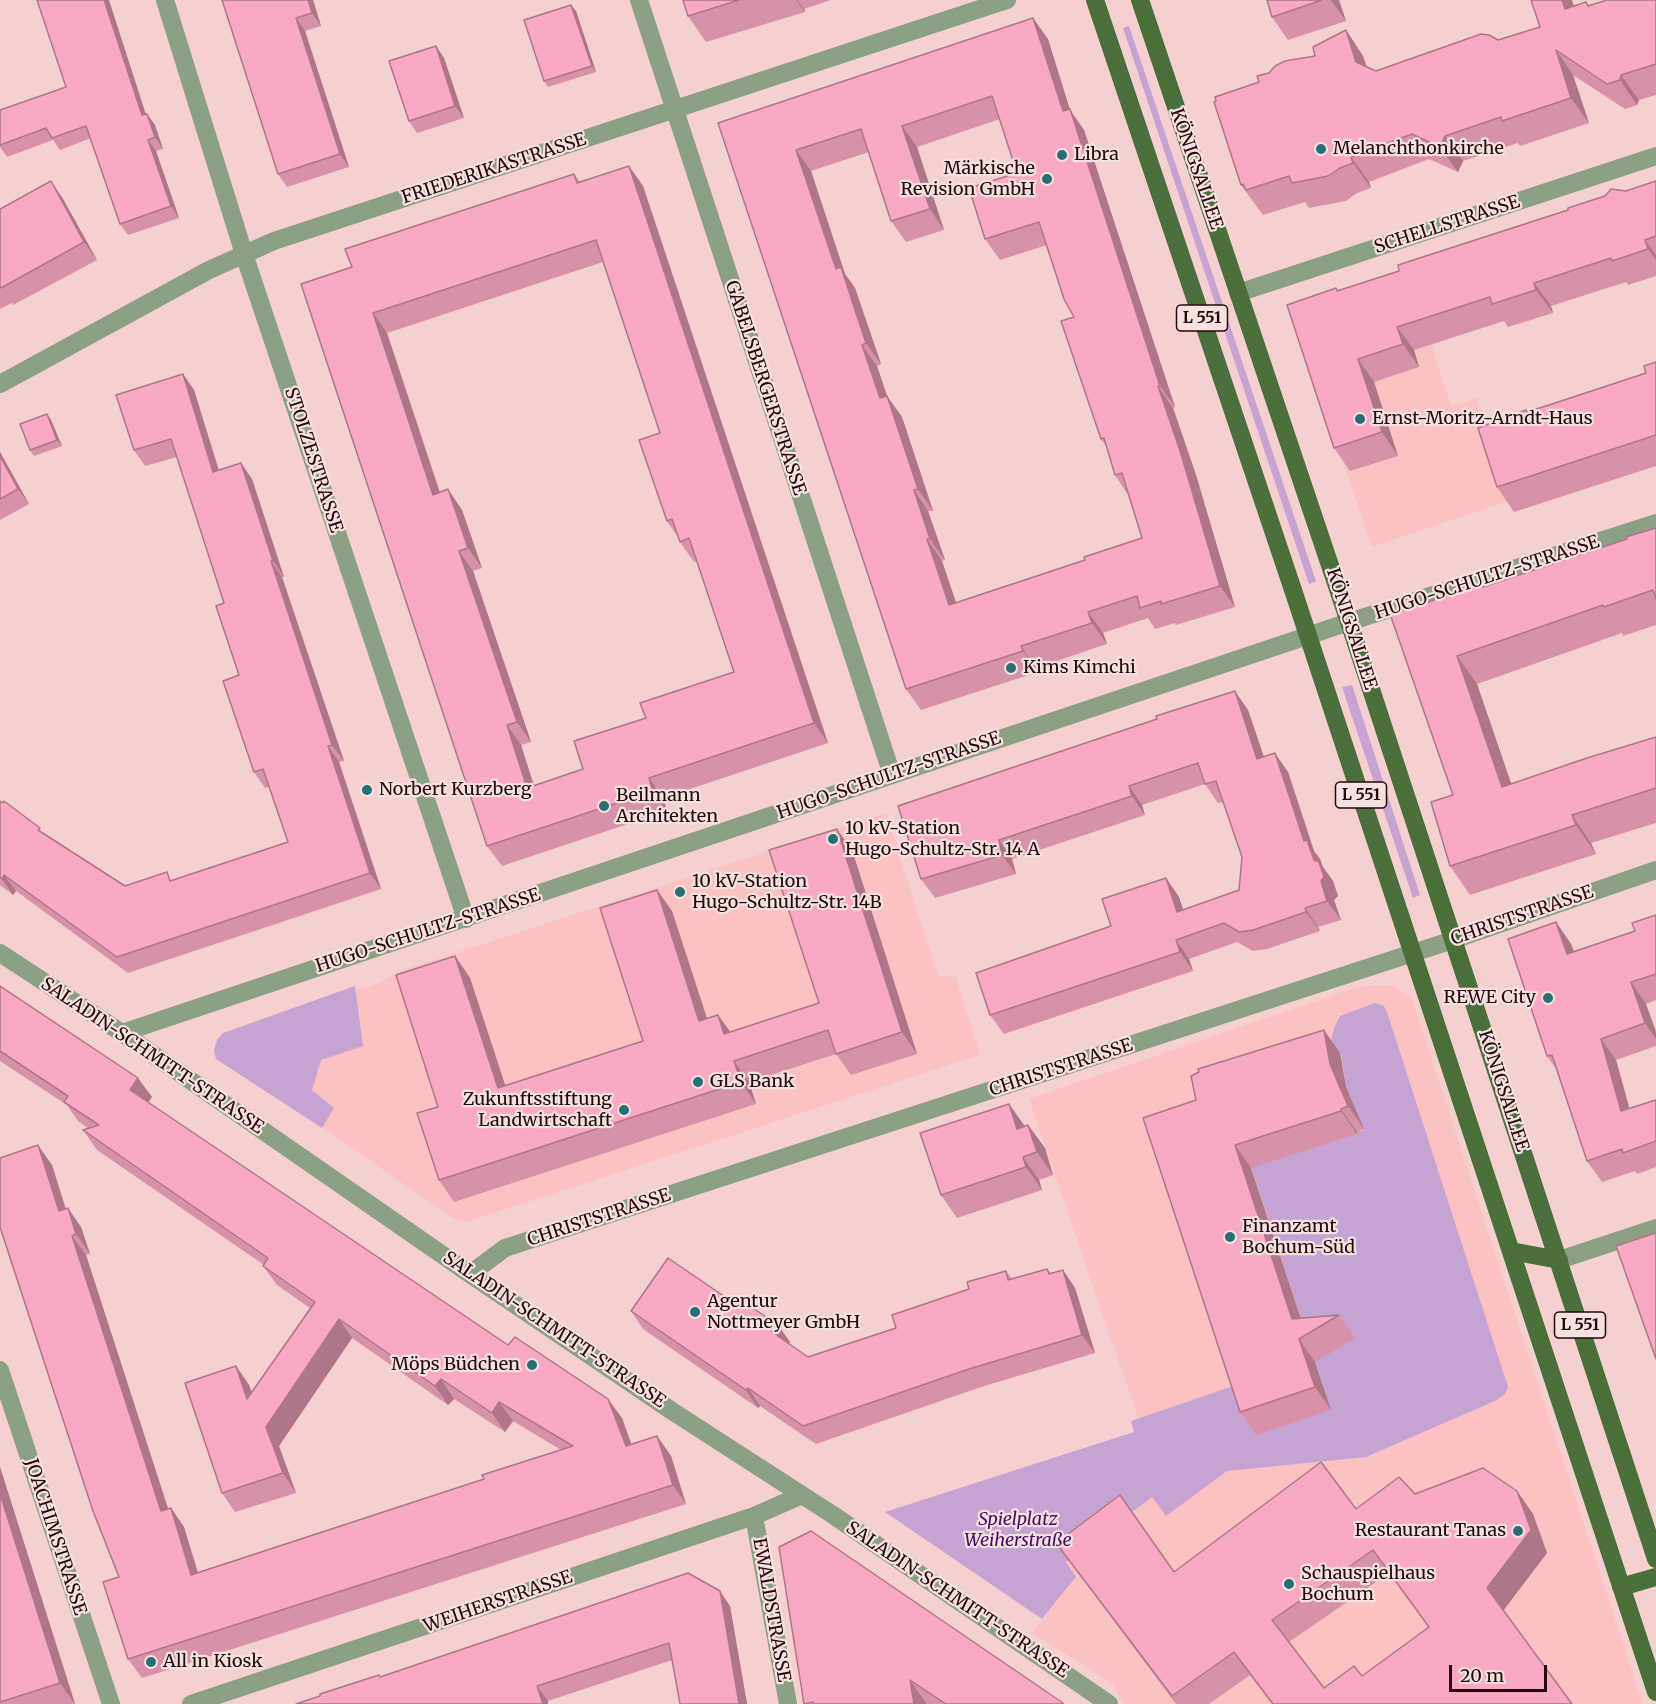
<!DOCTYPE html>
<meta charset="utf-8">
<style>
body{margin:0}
#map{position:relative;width:1656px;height:1704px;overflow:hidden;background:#f4d0d0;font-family:Merriweather,serif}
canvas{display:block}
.scale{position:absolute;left:1449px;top:1665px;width:98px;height:27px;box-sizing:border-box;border:3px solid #26080b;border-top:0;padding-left:8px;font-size:18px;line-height:21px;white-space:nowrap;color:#26080b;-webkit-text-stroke:4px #f4e2e2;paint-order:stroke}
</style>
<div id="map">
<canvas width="1656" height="1704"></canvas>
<div class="scale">20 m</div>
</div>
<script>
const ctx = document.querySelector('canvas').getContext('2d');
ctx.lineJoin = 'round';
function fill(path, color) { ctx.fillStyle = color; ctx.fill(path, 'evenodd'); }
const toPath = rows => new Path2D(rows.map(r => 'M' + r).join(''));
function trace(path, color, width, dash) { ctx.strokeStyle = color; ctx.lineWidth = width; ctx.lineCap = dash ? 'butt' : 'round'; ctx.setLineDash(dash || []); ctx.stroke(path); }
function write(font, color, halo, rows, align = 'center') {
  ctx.font = font + ' Merriweather,serif'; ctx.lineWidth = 4.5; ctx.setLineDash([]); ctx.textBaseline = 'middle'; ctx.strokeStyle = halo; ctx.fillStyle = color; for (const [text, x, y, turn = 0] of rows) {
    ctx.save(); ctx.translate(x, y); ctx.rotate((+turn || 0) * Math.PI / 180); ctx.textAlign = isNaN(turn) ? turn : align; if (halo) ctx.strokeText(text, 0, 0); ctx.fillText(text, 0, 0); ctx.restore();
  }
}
const built = toPath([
 [1410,276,1451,406,1477,398,1511,500,1372,547,1294,315],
 [886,813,938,976,956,977,980,1055,466,1222,453,1218,322,1128,334,1108,312,1090,321,1060,363,1046,356,990,372,986,403,970],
 [1374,985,1394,986,1412,999,1643,1704,1123,1704,1114,1685,1032,1633,1076,1578,1066,1563,1109,1440,1135,1432,1131,1421,1138,1418,1029,1099,1357,987]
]);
const green = toPath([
 [1129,26,1316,581,1309,584,1123,28],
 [1352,685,1420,895,1413,898,1342,687],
 [355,986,363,1046,321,1060,312,1090,334,1108,322,1128,216,1059,214,1050,217,1040,223,1033],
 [1375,1003,1384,1006,1387,1012,1508,1387,1505,1394,1497,1400,1366,1457,1227,1471,1166,1516,1152,1497,1066,1562,1076,1577,1042,1619,885,1512,1134,1432,1131,1421,1239,1384,1331,1410,1251,1166,1357,1134,1357,1132,1364,1130,1346,1087,1341,1053,1334,1055,1330,1046,1334,1028,1340,1016]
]);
const minor = toPath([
 [165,0,244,254,466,919],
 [639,0,892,775],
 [1238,293,1656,156],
 [0,384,209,270,274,241,1007,0],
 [0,953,122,1033,470,1274,672,1411,833,1515,1109,1704],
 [122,1033,1349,622,1656,523],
 [1559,1260,1656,1228],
 [470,1274,505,1248,1453,940,1656,870],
 [0,1370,111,1704],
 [754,1516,788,1704],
 [191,1704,754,1516,802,1495]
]);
const major = toPath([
 [1095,0,1294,593,1656,1692],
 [1140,0,1349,622,1656,1559],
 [1511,1251,1559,1260],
 [1621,1587,1656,1577]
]);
const wall = toPath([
 [222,0,313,0,321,26,305,31,349,167,287,187,278,174],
 [683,0,831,0,804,9,805,12,706,42,688,16],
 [1267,0,1339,0,1346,21,1288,40,1272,17],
 [1656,0,1656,95,1639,100,1637,105,1625,109,1573,75,1589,123,1520,146,1518,143,1463,161,1458,172,1429,159,1369,182,1371,188,1357,193,1346,201,1309,208,1305,202,1263,215,1241,185,1259,82,1315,56,1346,30,1363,56,1367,67,1376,71,1498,40,1540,27,1573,6,1589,6],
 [576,11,596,72,548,87,544,81],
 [1048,39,1070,110,1084,130,1175,407,1173,408,1196,475,1235,607,1176,625,1175,623,1155,629,1148,618,1103,633,1107,644,1036,668,1038,672,921,710,906,689,718,123],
 [1000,119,1017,173,985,239,1000,260,1047,245,1074,317,1101,439,1106,446,1115,475,1128,495,1142,538,1085,560,956,603,942,561,945,560,928,511,933,511,902,417,887,396,877,366,881,364,855,288,845,274,811,171,869,152,891,221,906,242,944,230,917,147],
 [436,46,444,58,464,118,417,133,409,121],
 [66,87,147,114,155,125,163,149,156,151,179,218,128,235,120,224,91,138,60,150,53,140,7,157,0,147,0,110],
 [629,166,643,186,828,743,663,798,667,811,502,866,487,846,352,267,574,174,580,182],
 [603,262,660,433,667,521,678,537,680,542,694,562,697,561,734,672,646,718,583,769,534,786,521,745,531,742,473,571,482,568,462,510,440,492,387,333],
 [51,181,63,199,97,260,13,305,12,303,0,309,0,209],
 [1656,181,1656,276,1628,285,1626,282,1551,306,1553,313,1508,327,1504,321,1414,350,1419,367,1374,382,1398,456,1350,471,1334,448,1336,288,1338,291,1399,271],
 [1656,362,1656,466,1514,512,1497,487,1527,412,1646,373],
 [183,374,194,390,219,470,252,479,284,577,282,577,344,761,339,762,381,889,128,973,16,891,13,895,0,885,0,801,45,835,125,886,173,880,288,842,269,787,265,788,254,772,239,675,224,603,177,457,145,466,134,450],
 [47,414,51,420,62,446,34,456,30,450],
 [0,452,29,504,0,520],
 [1656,528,1656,625,1623,636,1622,633,1477,684,1511,784,1656,737,1656,823,1591,843,1596,854,1470,895,1450,866,1453,795,1390,614,1484,587,1627,539],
 [1248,710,1264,757,1288,772,1314,851,1320,859,1323,867,1333,881,1338,896,1334,900,1341,920,1318,927,1320,931,1267,949,1253,951,1237,942,1189,959,1193,971,1004,1034,990,1015,1111,926,1166,878,1179,897,1183,910,1239,890,1242,857,1223,802,1218,803,1205,784,1142,805,1145,815,1012,859,1016,874,935,898,921,879],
 [852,850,917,1054,851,1075,836,1054,749,1082,756,1104,454,1202,439,1180,438,1107,455,956,470,978,505,1085,643,1041,657,890,672,911,707,1019,718,1015,730,1032,819,1003],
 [1656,915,1656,1000,1646,1004,1656,1032,1656,1046,1616,1060,1629,1108,1656,1100,1656,1167,1637,1174,1635,1171,1602,1182,1587,1161,1556,1069,1547,1056,1556,922,1571,944,1574,951,1635,931],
 [0,986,152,1097,148,1103,508,1345,622,1418,631,1444,657,1436,671,1456,686,1504,142,1678,128,1659,119,1577,52,1165,66,1209,81,1227,90,1254,86,1255,168,1509,171,1508,184,1527,198,1572,484,1479,561,1450,513,1421,505,1432,454,1399,448,1405,352,1338,279,1446,296,1493,235,1512,222,1493,236,1366,249,1385,252,1392,310,1308,277,1285,263,1266,264,1265,97,1150,83,1130,89,1129,78,1121,67,1105,0,1061],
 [1340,1053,1346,1087,1364,1129,1357,1132,1357,1134,1251,1168,1301,1318,1339,1315,1355,1338,1315,1362,1331,1410,1256,1435,1240,1412,1196,1100],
 [1009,1104,1025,1126,1028,1125,1045,1148,1053,1175,1039,1180,1042,1190,957,1218,941,1195],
 [1047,1269,1051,1273,1063,1270,1075,1288,1095,1353,981,1387,816,1444,760,1406,758,1408,643,1329,631,1311,737,1305,778,1325,790,1342,789,1344,808,1357,896,1328,1006,1271,1012,1279],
 [0,1467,75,1704,0,1704],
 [1517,1491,1533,1514,1547,1553,1503,1610,1572,1704,1272,1704,1250,1675,1209,1704,1176,1704,1073,1566,1056,1543,1174,1572,1356,1509,1415,1494],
 [1389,1573,1429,1628,1362,1676,1324,1688,1289,1642],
 [779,1547,1064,1704,928,1704,926,1703,927,1704,804,1704],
 [730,1606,747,1704,680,1704,672,1660,548,1701,380,1677]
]);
const shadedWall = toPath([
 [104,0,109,0,150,127,142,115],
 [308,0,313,0,321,26,312,13],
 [796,0,797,0,804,9,805,12],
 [1331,0,1339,0,1346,21],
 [1562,0,1572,0,1582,34,1565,9],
 [571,5,576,11,596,72,592,66],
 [296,18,305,31,349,167,340,154],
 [1033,18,1048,39,1070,110,1084,130,1175,407,1160,386,1063,111],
 [1346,30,1363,56,1373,87,1356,62],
 [436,46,444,58,464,118,455,106],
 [1556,50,1573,75,1589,123,1571,98],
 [1621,75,1639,100,1637,105,1620,80],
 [147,114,155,125,163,149,155,137],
 [902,126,917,147,944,230,930,209],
 [1445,136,1463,161,1458,172,1440,147],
 [148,140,156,151,179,218,171,206],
 [796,150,811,171,845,274,855,288,881,364,866,343,836,269],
 [1351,157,1369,182,1371,188,1353,163],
 [629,166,643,186,828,743,814,723],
 [51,181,63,199,97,260,84,242],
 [1645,240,1656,255,1656,260,1648,249],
 [1534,283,1551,306,1553,313,1536,290],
 [373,313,387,333,447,515,433,495],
 [1397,327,1414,350,1419,367,1403,344],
 [862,345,877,366,890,405,887,396,902,417,933,511,918,489,880,398],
 [1358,359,1374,382,1398,456,1382,432],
 [183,374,194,390,224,488,213,472],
 [1158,386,1173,408,1196,475,1235,607,1220,586],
 [47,414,51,420,62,446,57,440],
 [0,452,29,504,18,489,0,456],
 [241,463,252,479,284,577,273,561],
 [448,489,462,510,482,568,468,548],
 [914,490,928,511,945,560,930,539],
 [927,539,942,561,964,626,949,605],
 [459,551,473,571,531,742,517,722],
 [271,561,282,577,344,761,332,745],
 [1088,612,1103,633,1107,644,1092,623],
 [1021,646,1036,668,1038,672,1023,651],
 [1457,656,1477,684,1522,815,1502,787],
 [1235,691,1248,710,1271,778,1257,759],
 [507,725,521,745,541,808,527,788],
 [328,746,339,762,381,889,370,873],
 [1275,753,1288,772,1314,851,1320,859,1323,867,1333,881,1338,896,1334,900,1341,920,1327,901,1314,860,1304,841],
 [649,778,663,798,667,811,653,791],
 [1129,786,1142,805,1145,815,1132,796],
 [1572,815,1591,843,1596,854,1576,825],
 [837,829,852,850,917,1054,902,1032],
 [999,840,1012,859,1016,874,1002,855],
 [4,875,16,891,13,895,2,879],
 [1166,878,1179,897,1190,931,1177,912],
 [657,890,672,911,715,1043,699,1021],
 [1305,908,1318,927,1320,931,1306,912],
 [1556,922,1571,944,1582,975,1567,954],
 [1176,940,1189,959,1193,971,1180,952],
 [455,956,470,978,513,1109,498,1088],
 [1631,982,1646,1004,1656,1032,1656,1039,1645,1023],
 [718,1015,734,1037,724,1034],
 [1324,1030,1340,1053,1346,1087,1364,1129,1348,1106,1330,1064],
 [1601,1039,1616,1060,1636,1132,1621,1111],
 [734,1061,749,1082,756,1104,741,1082],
 [138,1078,152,1097,143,1109,130,1090],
 [1009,1104,1025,1127,1017,1129],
 [1341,1109,1357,1132,1357,1134,1341,1111],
 [1028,1125,1045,1148,1053,1175,1037,1152],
 [38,1145,52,1165,72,1230,59,1211],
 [1235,1145,1251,1168,1306,1335,1292,1319],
 [1023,1157,1039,1180,1042,1190,1026,1167],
 [68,1208,81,1227,90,1254,76,1234],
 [72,1236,86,1255,175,1530,161,1511],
 [1063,1270,1075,1288,1095,1353,1082,1335],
 [339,1319,352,1338,279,1446,296,1493,283,1473,266,1427],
 [778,1325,790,1342,784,1350,772,1332],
 [1299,1339,1315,1362,1331,1410,1315,1387],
 [236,1366,249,1385,260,1418,247,1399],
 [441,1379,454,1399,448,1405,435,1386],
 [748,1388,760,1406,758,1408,746,1390],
 [608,1399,622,1418,639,1465,626,1446],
 [499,1402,513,1421,505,1432,492,1413],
 [657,1436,671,1456,686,1504,673,1485],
 [0,1467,75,1704,60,1683,0,1494],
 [1517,1491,1533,1514,1547,1553,1503,1611,1487,1588],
 [171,1508,184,1527,204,1594,191,1575],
 [720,1591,730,1606,747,1704,739,1704],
 [910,1680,926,1703,927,1704,914,1704],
 [537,1686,548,1701,548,1704,543,1704]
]);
const building = toPath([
 [37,0,104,0,142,115,147,114,155,137,148,140,171,206,120,224,86,126,52,138,46,128,0,145,0,110,66,87,37,0],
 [222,0,308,0,312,13,296,18,340,154,278,174,222,0],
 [683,0,739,0,688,16,683,0],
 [1267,0,1322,0,1272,17,1267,0],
 [1531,0,1562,0,1565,9,1586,2,1588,6,1607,0,1656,0,1656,64,1621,75,1620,80,1607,84,1556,50,1571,98,1502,121,1501,117,1445,136,1440,147,1412,134,1351,157,1353,163,1340,168,1328,176,1292,183,1289,176,1246,190,1243,184,1241,185,1214,102,1216,101,1215,97,1259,82,1257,76,1269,73,1275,66,1285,61,1315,56,1313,47,1346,30,1356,62,1376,71,1481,34,1489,35,1498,40,1540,27,1531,0],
 [571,5,592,66,544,81,524,20,571,5],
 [1033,18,1063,111,1070,109,1160,386,1158,386,1181,454,1220,586,1161,604,1161,601,1140,608,1137,596,1088,612,1092,623,1021,646,1023,651,906,689,718,123,1033,18],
 [992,96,1017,173,969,188,985,239,1039,222,1064,299,1074,317,1061,321,1101,439,1104,438,1115,475,1122,473,1142,538,1084,557,1085,560,949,605,927,539,930,539,914,490,918,489,887,396,880,398,862,345,866,343,854,307,841,267,836,269,796,150,861,129,891,221,930,209,902,126,992,96],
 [436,46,455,106,409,121,389,61,436,46],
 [629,166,814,723,649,778,653,791,487,846,301,284,352,267,345,249,574,174,577,183,629,166],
 [596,240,660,433,639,440,667,521,672,519,680,542,689,538,734,672,640,703,646,718,574,741,583,769,527,788,507,725,517,722,459,551,468,548,448,489,433,495,373,313,596,240],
 [51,181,84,242,1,288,0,286,0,209,51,181],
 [1656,181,1656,236,1645,240,1648,249,1612,261,1611,258,1534,283,1536,290,1492,304,1490,297,1397,327,1403,344,1358,359,1382,432,1334,448,1287,305,1336,288,1337,291,1399,271,1398,265,1568,210,1568,208,1605,196,1611,189,1626,191,1656,181],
 [1656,362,1656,435,1497,487,1478,428,1526,410,1527,412,1549,405,1646,373,1644,366,1656,362],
 [183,374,213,472,241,463,273,561,271,561,332,745,328,746,370,873,117,957,4,875,2,879,0,877,0,801,3,803,4,801,40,828,38,830,125,886,167,872,170,881,288,842,263,769,254,772,223,681,239,675,216,606,224,603,171,439,134,450,116,395,183,374],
 [47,414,57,440,30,450,20,424,47,414],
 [0,456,18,489,0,499,0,456],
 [1656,528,1656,599,1653,590,1604,607,1603,605,1457,656,1502,787,1587,758,1656,737,1656,788,1572,815,1576,825,1450,866,1431,802,1453,795,1390,614,1482,585,1483,587,1627,539,1626,537,1656,528],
 [1235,691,1257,759,1275,753,1304,841,1307,840,1314,860,1319,862,1324,877,1321,881,1327,901,1305,908,1306,912,1253,930,1239,932,1224,923,1176,940,1180,952,990,1015,976,973,1111,926,1102,899,1166,878,1177,912,1239,890,1242,857,1216,781,1205,784,1198,763,1129,786,1132,796,999,840,1002,855,921,879,898,806,1157,719,1156,716,1235,691],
 [837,829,902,1032,836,1054,828,1030,734,1061,741,1082,439,1180,417,1113,438,1107,396,975,455,956,498,1088,643,1041,600,908,657,890,699,1021,718,1015,724,1034,819,1003,769,850,837,829],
 [1656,915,1656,974,1631,982,1645,1023,1601,1039,1621,1111,1656,1100,1656,1141,1623,1153,1622,1149,1587,1161,1552,1055,1547,1056,1508,939,1556,922,1567,954,1635,931,1632,923,1656,915],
 [0,986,138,1078,130,1090,508,1345,515,1337,608,1399,626,1446,657,1436,673,1485,128,1659,103,1582,119,1577,93,1511,0,1227,0,1158,38,1145,59,1211,68,1208,76,1234,72,1236,161,1511,171,1508,191,1575,484,1479,482,1475,573,1446,499,1402,492,1413,441,1379,435,1386,339,1319,266,1427,283,1473,222,1493,185,1383,236,1366,247,1399,315,1302,263,1266,268,1258,83,1130,99,1125,64,1102,68,1096,0,1051,0,986],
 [1324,1030,1330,1064,1348,1106,1341,1109,1341,1111,1235,1145,1292,1319,1339,1315,1299,1339,1315,1387,1240,1412,1143,1118,1196,1100,1191,1076,1199,1072,1198,1069,1324,1030],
 [1009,1104,1017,1129,1028,1125,1037,1152,1023,1157,1026,1167,941,1195,920,1133,1009,1104],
 [1656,1233,1656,1359,1616,1246,1656,1233],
 [668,1258,737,1305,741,1300,778,1325,772,1332,808,1357,896,1328,892,1315,969,1289,967,1282,1006,1271,1008,1280,1047,1269,1049,1274,1063,1270,1082,1335,969,1369,803,1426,748,1388,746,1390,631,1311,668,1258],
 [1321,1462,1356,1509,1399,1477,1415,1494,1483,1468,1517,1491,1531,1530,1487,1588,1572,1704,1273,1704,1234,1652,1172,1696,1056,1543,1120,1495,1174,1572,1321,1462],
 [1373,1550,1429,1627,1362,1676,1354,1666,1324,1688,1272,1620,1373,1550],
 [0,1494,60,1683,0,1702,0,1494],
 [811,1531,1063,1703,1063,1704,946,1704,910,1680,914,1704,814,1704,813,1702,804,1704,779,1547,811,1531],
 [688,1573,720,1591,739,1704,680,1704,669,1643,537,1686,543,1704,296,1704,320,1696,320,1694,379,1675,380,1677,688,1573]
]);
const markers = [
 [1321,149,6,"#257072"],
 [1062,155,6,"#257072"],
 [1047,179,6,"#257072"],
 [1360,419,6,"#257072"],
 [1011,668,6,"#257072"],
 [367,790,6,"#257072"],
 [604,806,6,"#257072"],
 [833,839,6,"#257072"],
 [680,892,6,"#257072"],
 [1548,998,6,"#257072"],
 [698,1082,6,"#257072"],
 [624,1110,6,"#257072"],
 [1230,1237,6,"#257072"],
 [695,1312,6,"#257072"],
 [532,1365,6,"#257072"],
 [1518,1531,6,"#257072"],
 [1289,1584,6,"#257072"],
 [151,1662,6,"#257072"]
];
const shields = [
 [1202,318,51],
 [1361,795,51],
 [1580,1325,51]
];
const shieldNames = [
 ["L 551",1202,318],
 ["L 551",1361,795],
 ["L 551",1580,1325]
];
const poiNames = [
 ["Melanchthonkirche",1333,149],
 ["Libra",1074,155],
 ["Märkische",1035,169,"right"],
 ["Revision GmbH",1035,190,"right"],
 ["Ernst-Moritz-Arndt-Haus",1372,419],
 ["Kims Kimchi",1023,668],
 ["Norbert Kurzberg",379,790],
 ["Beilmann",616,796],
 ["Architekten",616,817],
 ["10 kV-Station",845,829],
 ["Hugo-Schultz-Str. 14 A",845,850],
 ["10 kV-Station",692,882],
 ["Hugo-Schultz-Str. 14B",692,903],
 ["REWE City",1536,998,"right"],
 ["GLS Bank",710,1082],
 ["Zukunftsstiftung",612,1100,"right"],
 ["Landwirtschaft",612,1121,"right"],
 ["Finanzamt",1242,1227],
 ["Bochum-Süd",1242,1248],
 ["Agentur",707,1302],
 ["Nottmeyer GmbH",707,1323],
 ["Möps Büdchen",520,1365,"right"],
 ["Restaurant Tanas",1506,1531,"right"],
 ["Schauspielhaus",1301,1574],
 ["Bochum",1301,1595],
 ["All in Kiosk",163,1662]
];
const streetNames = [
 ["FRIEDERIKASTRASSE",494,169,-18],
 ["KÖNIGSALLEE",1196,169,71],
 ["SCHELLSTRASSE",1447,225,-18],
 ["GABELSBERGERSTRASSE",765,388,72],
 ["STOLZESTRASSE",313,460,72],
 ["HUGO-SCHULTZ-STRASSE",1487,578,-18],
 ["KÖNIGSALLEE",1351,629,72],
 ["HUGO-SCHULTZ-STRASSE",889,776,-19],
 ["CHRISTSTRASSE",1522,916,-19],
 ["HUGO-SCHULTZ-STRASSE",428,931,-18],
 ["SALADIN-SCHMITT-STRASSE",152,1056,34],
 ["CHRISTSTRASSE",1061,1068,-18],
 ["KÖNIGSALLEE",1503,1091,72],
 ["CHRISTSTRASSE",599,1218,-18],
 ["SALADIN-SCHMITT-STRASSE",554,1330,34],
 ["JOACHIMSTRASSE",55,1537,72],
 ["SALADIN-SCHMITT-STRASSE",957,1600,34],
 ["WEIHERSTRASSE",498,1602,-19],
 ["EWALDSTRASSE",771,1610,80]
];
const parkNames = [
 ["Spielplatz",1018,1520],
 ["Weiherstraße",1018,1541]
];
fill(built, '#fcc2c3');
fill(green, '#c6a4d2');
trace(minor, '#8ba084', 18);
trace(major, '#4a6f3b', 18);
fill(wall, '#d791a9');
fill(shadedWall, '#af7689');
fill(building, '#faa9c4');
trace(building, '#af7689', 1.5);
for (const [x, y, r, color] of markers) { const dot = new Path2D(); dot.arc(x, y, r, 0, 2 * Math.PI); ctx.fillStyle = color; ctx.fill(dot); trace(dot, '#f4e2e2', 2); }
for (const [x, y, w] of shields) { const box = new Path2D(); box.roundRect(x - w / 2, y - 13, w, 26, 4.5); ctx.fillStyle = '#f4e2e2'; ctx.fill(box); trace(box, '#26080b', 1.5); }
write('bold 16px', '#26080b', null, shieldNames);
write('18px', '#26080b', '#f4e2e2', poiNames, 'left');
write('18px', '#26080b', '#f4e2e2', streetNames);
write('italic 18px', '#4a0b5b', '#f4e2e2', parkNames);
</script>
